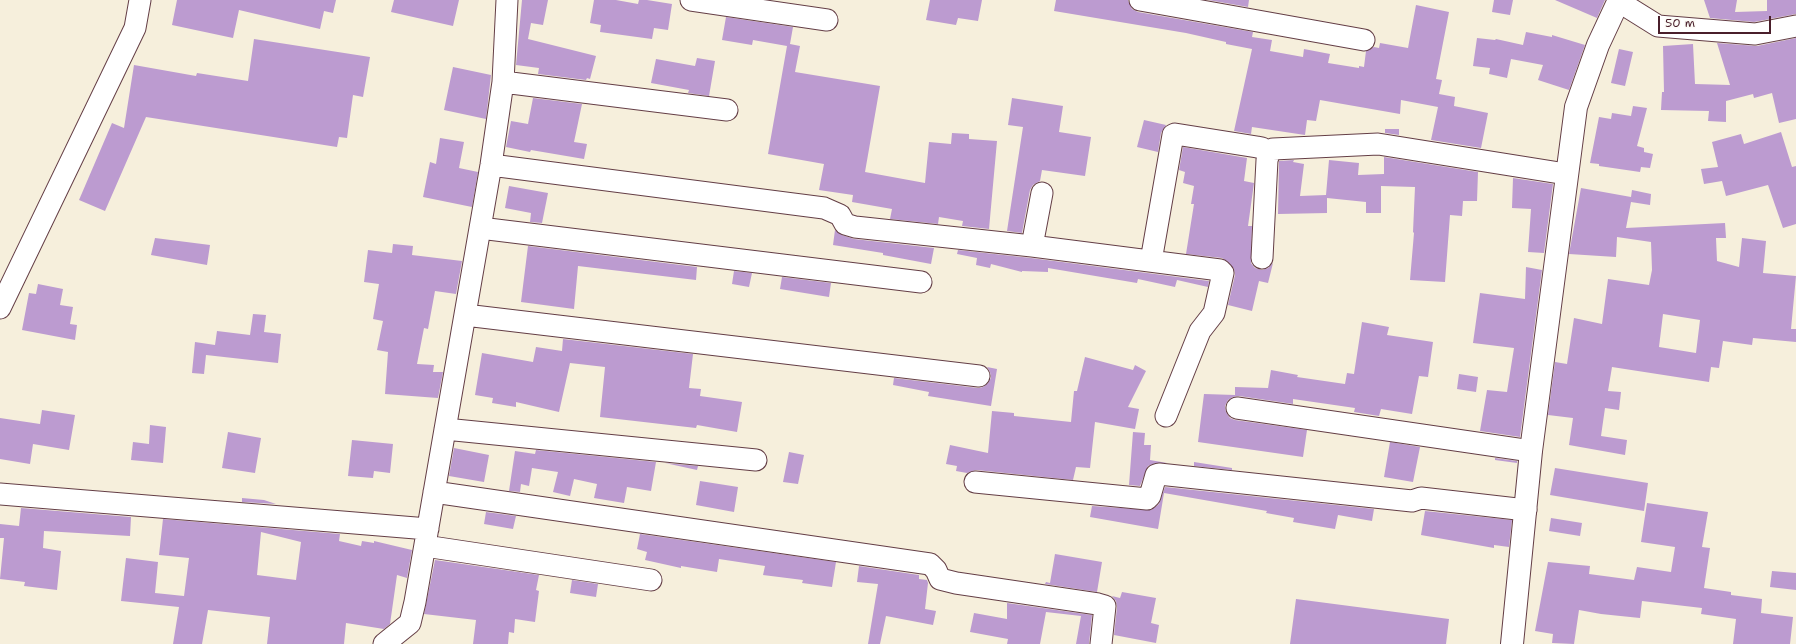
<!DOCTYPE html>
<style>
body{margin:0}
#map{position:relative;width:1796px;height:644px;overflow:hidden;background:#f6efdc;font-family:"Shantell Sans",sans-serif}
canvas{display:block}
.scale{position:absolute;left:1658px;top:16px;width:113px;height:18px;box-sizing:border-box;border:2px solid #4a1f2b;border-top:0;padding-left:5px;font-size:12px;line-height:14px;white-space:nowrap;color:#4a1f2b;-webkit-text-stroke:3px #fdfcf7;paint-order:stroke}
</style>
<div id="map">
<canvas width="1796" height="644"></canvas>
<div class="scale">50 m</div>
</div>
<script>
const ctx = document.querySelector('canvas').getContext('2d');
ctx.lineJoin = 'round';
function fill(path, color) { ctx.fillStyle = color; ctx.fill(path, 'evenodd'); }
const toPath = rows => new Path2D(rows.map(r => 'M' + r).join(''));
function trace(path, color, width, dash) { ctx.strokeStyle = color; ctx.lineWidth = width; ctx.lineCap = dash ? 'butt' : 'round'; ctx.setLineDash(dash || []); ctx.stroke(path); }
const building = toPath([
 [177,0,336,0,333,13,324,11,320,29,239,10,233,38,172,25],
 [394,0,459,0,453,26,391,12],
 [522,0,548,0,543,25,531,23,528,39,596,56,590,79,587,78,586,80,538,74,539,68,516,65],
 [594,0,616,0,638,4,639,0,647,0,672,4,668,30,654,28,652,39,600,32,601,25,590,23],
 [930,0,982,0,978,21,958,18,956,25,926,20],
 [1056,0,1128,0,1132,9,1138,12,1253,32,1252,37,1272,40,1270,51,1303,57,1304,49,1330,54,1328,63,1359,68,1359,66,1364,67,1366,51,1374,47,1379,48,1380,43,1408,48,1416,5,1449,12,1436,79,1442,80,1439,94,1455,97,1454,106,1488,113,1481,148,1431,140,1438,107,1401,100,1400,114,1320,100,1316,121,1307,120,1305,135,1252,127,1251,134,1234,131,1252,49,1226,44,1226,42,1186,33,1054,11],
 [1208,0,1249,0,1248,7],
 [1494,0,1513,0,1510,15,1492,12],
 [1555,0,1605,0,1597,18],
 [1704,0,1737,0,1735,12,1767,11,1767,0,1796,0,1796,14,1754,22,1710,18],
 [726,17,793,27,790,44,800,46,795,72,880,86,865,172,925,183,929,142,951,144,952,133,969,134,969,139,997,141,989,229,962,226,963,221,939,217,938,224,890,219,892,209,852,202,853,195,819,190,824,164,768,154,787,46,753,40,752,45,722,40],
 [1526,32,1552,37,1552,35,1585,45,1569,90,1538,80,1543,65,1511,59,1507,78,1489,74,1490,68,1473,66,1477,38,1495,40,1496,39,1523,45],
 [1796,38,1796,119,1779,123,1772,93,1754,98,1753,94,1726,101,1726,122,1708,121,1709,111,1661,110,1662,92,1664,92,1663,46,1693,44,1695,84,1730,85,1717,43,1757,46],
 [254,39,370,57,363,97,353,95,347,138,339,137,337,147,146,117,105,211,79,200,112,123,124,128,134,65,196,76,197,73,248,81],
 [1619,49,1633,52,1625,86,1611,83],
 [697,58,715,61,709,96,688,93,689,90,651,83,656,59,695,66],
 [453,67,491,75,486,119,444,110],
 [533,98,582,104,574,142,587,144,584,159,531,150,530,152,506,147,511,121,528,124],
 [1012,98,1063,106,1059,132,1091,137,1085,176,1042,170,1040,181,1033,185,1030,190,1022,233,1007,231,1023,127,1008,125],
 [1633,106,1647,108,1637,146,1644,148,1644,152,1653,154,1650,168,1641,167,1640,172,1599,166,1599,164,1590,163,1599,117,1611,119,1612,113,1631,116],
 [1144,120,1166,125,1161,133,1158,152,1137,147],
 [1385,129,1399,129,1399,135,1385,133],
 [1781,132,1792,167,1796,166,1796,224,1783,228,1768,185,1726,196,1722,181,1704,184,1701,169,1718,167,1712,142,1741,134,1744,144],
 [440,138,464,142,459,168,478,172,472,207,423,197,430,162,436,164],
 [1183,147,1247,158,1244,181,1254,183,1248,226,1252,226,1251,263,1255,268,1262,270,1268,268,1273,263,1268,283,1259,281,1252,311,1228,305,1235,275,1234,269,1228,262,1222,258,1186,254,1194,204,1191,204,1194,186,1183,183,1185,172,1179,170],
 [1384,157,1478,172,1477,201,1463,201,1462,216,1450,215,1445,282,1410,280,1414,233,1413,232,1415,187,1381,186,1381,213,1366,213,1366,202,1327,198,1327,213,1278,214,1279,161,1294,160,1293,162,1304,164,1300,196,1326,195,1329,160,1359,163,1358,175,1384,174],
 [1513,178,1553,184,1544,253,1528,252,1531,209,1512,208],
 [509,186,548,193,542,223,530,222,531,213,505,208],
 [1581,188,1631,197,1632,190,1651,194,1650,205,1631,202,1626,228,1725,223,1726,238,1716,238,1717,261,1739,267,1742,238,1766,241,1763,273,1796,276,1791,329,1796,329,1796,342,1753,338,1752,345,1723,341,1719,368,1711,367,1709,382,1612,367,1608,391,1621,392,1619,410,1605,408,1601,436,1627,440,1625,455,1569,445,1573,418,1548,415,1555,362,1567,364,1574,318,1602,324,1608,279,1649,285,1652,270,1651,242,1617,237,1616,257,1569,254],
 [1663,314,1700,320,1696,353,1659,347],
 [835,230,842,235,854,239,934,248,931,264,883,255,883,253,833,245],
 [155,238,210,245,207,265,151,255],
 [393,244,413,246,412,255,462,261,456,294,435,291,428,329,424,328,417,364,434,365,433,372,443,372,438,398,385,394,388,352,377,350,383,321,373,319,379,284,364,282,368,250,392,253],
 [528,246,697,267,696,280,578,266,574,309,521,302],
 [958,250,1031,258,1209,281,1208,287,1177,280,1175,287,1138,279,1137,283,1048,268,1048,272,1022,271,1022,272,991,264,990,268,976,265,977,258,957,254],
 [1526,267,1542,270,1520,437,1480,431,1487,390,1507,392,1514,348,1473,343,1480,293,1525,299],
 [734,271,752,273,749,287,732,284],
 [782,277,831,283,829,297,780,289],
 [38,284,63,289,60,305,73,307,70,324,77,325,75,340,22,330,29,293,36,294],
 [253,314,266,315,264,332,281,334,278,363,206,355,204,374,192,373,195,342,215,345,217,331,250,335],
 [1362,322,1389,327,1387,335,1433,342,1428,377,1419,376,1412,414,1381,409,1379,416,1354,412,1355,408,1293,399,1293,404,1239,396,1233,397,1228,400,1225,406,1226,412,1230,418,1235,420,1307,430,1303,457,1198,442,1204,394,1235,395,1235,387,1268,388,1271,370,1298,375,1297,377,1345,384,1347,373,1354,374],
 [563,339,693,354,689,388,701,389,700,396,742,402,737,432,697,425,696,428,600,417,605,367,570,363,559,412,516,402,516,407,492,403,493,398,475,395,482,353,533,362,536,347,562,351],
 [1085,357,1133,370,1135,365,1146,371,1128,407,1139,409,1135,429,1095,422,1090,468,1076,467,1073,480,976,470,967,473,956,471,957,466,946,464,950,445,988,453,992,411,1014,413,1014,416,1071,422,1074,391,1077,391],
 [987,367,997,369,991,406,928,396,929,392,893,385,894,378,978,388,983,387,988,383,991,378,990,372],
 [1459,374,1478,377,1476,392,1457,389],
 [42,410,75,415,69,450,33,444,30,464,0,459,0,418,40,424],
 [150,425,166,427,163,463,131,460,133,442,149,444],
 [228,432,261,438,255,473,222,468],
 [1133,432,1145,433,1144,445,1151,445,1150,460,1167,463,1156,463,1148,466,1140,486,1129,485],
 [352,440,393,444,390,473,374,471,373,478,348,476],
 [1390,442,1420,447,1413,482,1384,477],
 [454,448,489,455,484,482,449,476],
 [536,450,656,462,651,491,627,487,624,503,594,498,597,484,574,479,570,496,553,492,558,472,532,468,529,486,521,484,520,492,509,491,515,451,535,454],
 [789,452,804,455,798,484,783,482],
 [1495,458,1517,461,1517,463,1495,460],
 [1194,462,1232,468,1232,470,1194,466],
 [665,463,698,466,697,470],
 [1555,468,1648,483,1644,511,1550,495],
 [700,481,738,487,734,512,696,505],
 [1165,487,1374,509,1372,521,1338,515,1335,529,1293,522,1294,518,1266,513,1267,511,1164,493,1158,529,1090,517,1092,506,1151,510,1159,504],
 [242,498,264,500,276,504,242,502],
 [1647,503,1708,512,1702,547,1710,548,1704,588,1731,592,1731,595,1762,599,1761,613,1793,617,1790,644,1733,644,1736,619,1701,614,1702,608,1642,601,1640,618,1601,614,1579,610,1574,644,1552,643,1553,634,1535,631,1548,562,1590,566,1589,574,1634,580,1637,567,1671,572,1675,547,1641,542],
 [21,508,131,517,130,536,44,531,43,548,61,551,57,590,24,586,25,582,0,579,4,538,0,538,0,524,19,526],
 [1425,511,1512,520,1509,547,1494,545,1494,548,1421,535],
 [486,512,516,516,513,529,484,524],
 [1551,518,1582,523,1580,536,1549,531],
 [163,519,340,534,339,541,361,546,362,541,374,543,374,541,412,550,407,578,397,575,390,624,384,629,346,623,344,644,267,644,270,617,208,610,202,644,173,644,179,607,121,601,126,558,158,562,155,593,184,596,189,558,159,555],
 [261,532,301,542,296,580,257,575],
 [640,534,836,562,832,587,802,583,803,580,763,575,765,566,719,559,717,572,681,566,681,568,645,560,647,552,637,549],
 [1055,554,1102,562,1097,592,1045,584,1046,582,1050,583],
 [435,560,539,575,536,590,539,591,535,622,515,619,514,633,509,632,508,644,473,644,476,620,424,614],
 [859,566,919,575,919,579,927,580,928,583,925,609,936,611,933,625,886,616,880,644,868,644,878,584,857,582],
 [1772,571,1796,573,1796,590,1770,587],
 [572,580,598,584,596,597,570,593],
 [1122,592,1156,598,1151,623,1159,625,1156,643,1114,635,1117,607,1116,601,1112,596,1120,598],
 [1296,599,1449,619,1446,644,1290,644],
 [1007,603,1092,615,1089,644,1076,644,1081,616,1046,612,1040,644,1007,644,1008,639,970,632,974,613,1007,619]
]);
const minor = toPath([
 [691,0,827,20],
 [1140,0,1364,40],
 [1618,1,1658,26,1755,34,1796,26],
 [503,82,727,110],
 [491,165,824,208,840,215,845,224,855,227,1032,246,1220,270,1223,273,1214,313,1200,331,1166,416],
 [480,228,921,282],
 [1032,246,1042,193],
 [1262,258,1267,160,1269,154,1273,149,1378,144,1566,174],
 [1151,261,1173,135,1175,134,1257,147,1262,148,1269,154],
 [0,308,135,28,140,0],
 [465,315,979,376],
 [1237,408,1531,451],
 [445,429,756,460],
 [975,482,1147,499,1150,496,1156,475,1159,474,1412,501,1421,498,1526,510],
 [434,492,930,564,936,570,940,579,956,583,1098,604,1105,606,1101,644],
 [0,494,428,529],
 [425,546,651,580],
 [384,644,410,623,415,602,491,165,503,82,507,0]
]);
const major = toPath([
 [1512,644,1531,451,1576,107,1598,45,1619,0]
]);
fill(building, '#bc9bd0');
trace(minor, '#643e46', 23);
trace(major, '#643e46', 24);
trace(minor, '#fff', 21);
trace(major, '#fff', 22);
</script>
